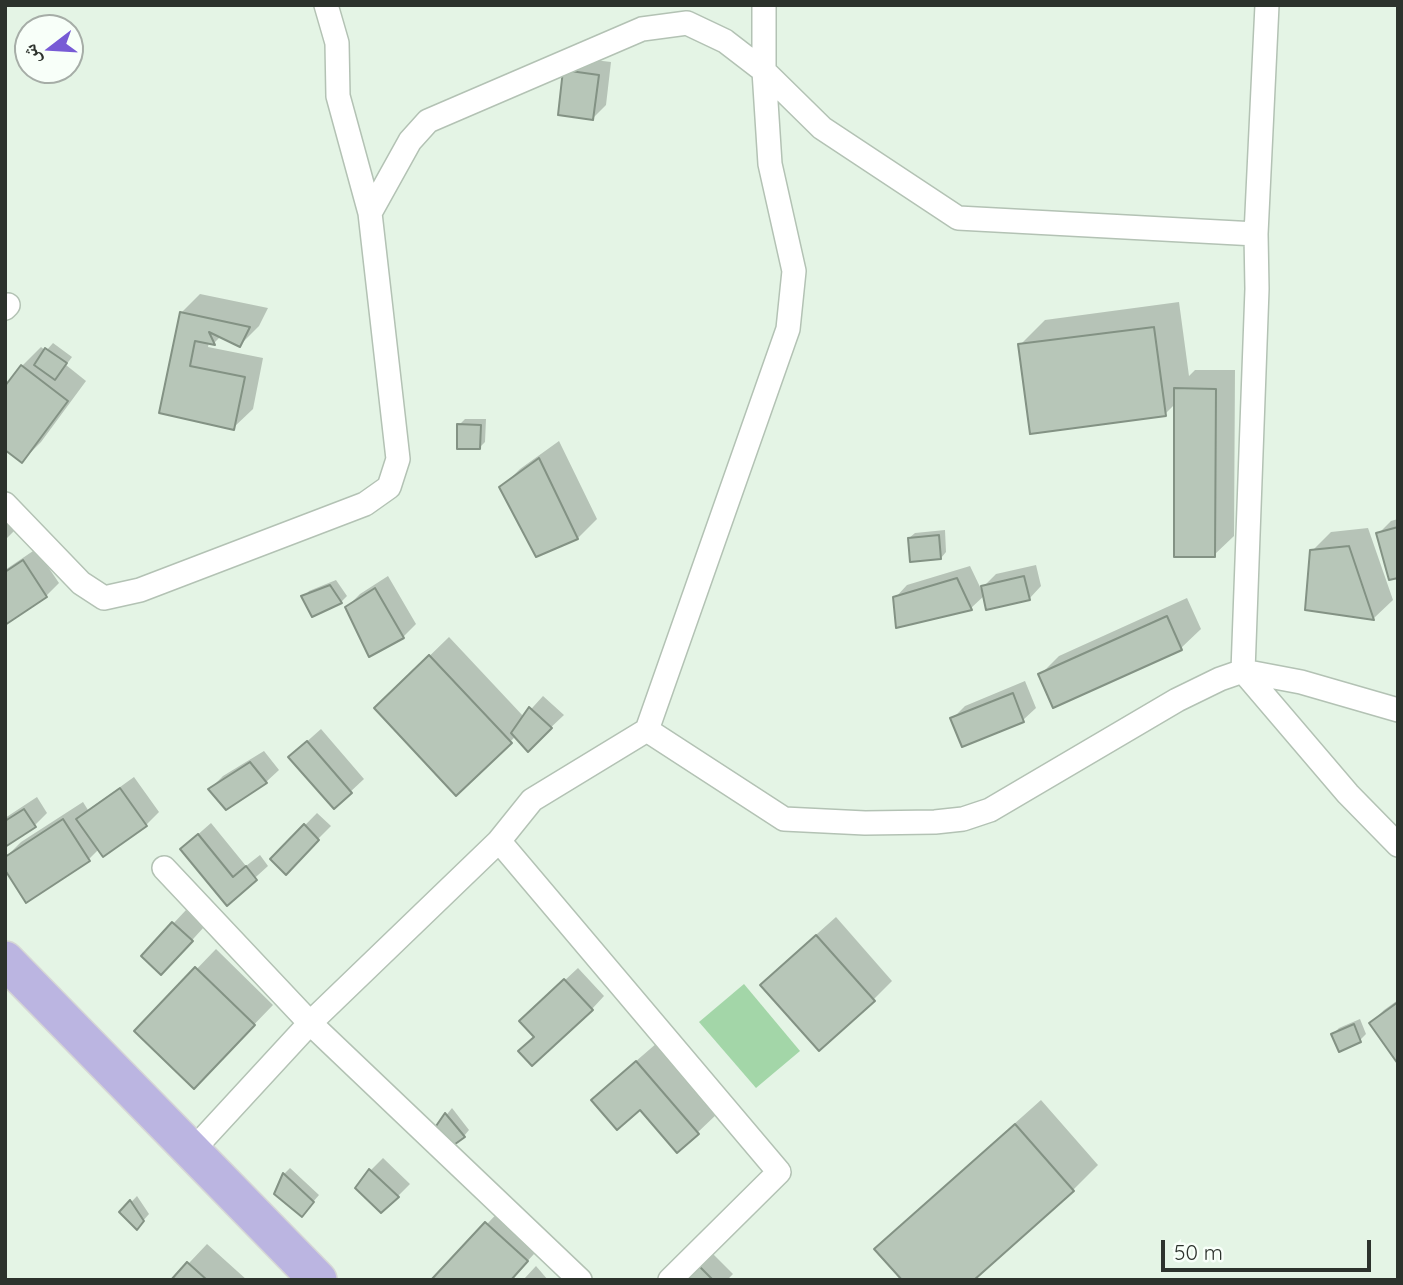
<!DOCTYPE html>
<meta charset="utf-8">
<style>
body{margin:0}
#map{position:relative;width:1403px;height:1285px;overflow:hidden;background:#e4f4e5;font-family:Quicksand,"Noto Naskh Arabic",sans-serif}
canvas{display:block}
.frame{position:absolute;inset:0;border:7px solid #2c322c;pointer-events:none}
.north{position:absolute;left:14px;top:14px;width:70px;height:70px;box-sizing:border-box;background:#f8fff9;border:2px solid #a6ada7;border-radius:50%;rotate:253deg;font-size:19px;font-weight:700;line-height:28px;text-align:center;color:#2c322c}
.north::after{content:'';display:block;margin:auto;width:24px;height:32px;background:#775bd5;clip-path:polygon(50% 0,100% 100%,50% 72%,0 100%)}
.scale{position:absolute;left:1161px;top:1240px;width:210px;height:32px;box-sizing:border-box;border:4px solid #2c322c;border-top:0;padding-left:9px;font-size:21px;line-height:24px;white-space:nowrap;color:#2c322c;-webkit-text-stroke:5px #f8fff9;paint-order:stroke}
</style>
<div id="map">
<canvas width="1403" height="1285"></canvas>
<div class="frame"></div>
<div class="north">ش</div>
<div class="scale">50 m</div>
</div>
<script>
const ctx = document.querySelector('canvas').getContext('2d');
ctx.lineJoin = 'round';
function fill(path, color) { ctx.fillStyle = color; ctx.fill(path, 'evenodd'); }
const toPath = rows => new Path2D(rows.map(r => 'M' + r).join(''));
function trace(path, color, width, dash) { ctx.strokeStyle = color; ctx.lineWidth = width; ctx.lineCap = dash ? 'butt' : 'round'; ctx.setLineDash(dash || []); ctx.stroke(path); }
const green = toPath([
 [744,984,800,1051,756,1088,699,1022]
]);
const shadow = toPath([
 [578,58,611,62,606,105,593,118,565,71],
 [200,294,268,308,259,326,240,345,221,336,214,343,209,342,208,347,263,358,253,409,233,428,161,412,181,313],
 [1179,302,1189,376,1195,370,1235,370,1234,536,1214,555,1176,403,1165,414,1020,345,1045,320],
 [53,343,72,357,66,365,86,381,41,442,22,461,22,366,41,347,46,351],
 [465,419,486,419,485,442,479,448,459,425],
 [559,441,597,519,578,538,537,555,501,488,520,469],
 [5,516,16,529,5,540],
 [1398,519,1398,576,1378,534,1391,521],
 [1368,528,1393,600,1374,618,1307,609,1312,551,1331,532],
 [945,530,946,552,941,558,909,538,915,533],
 [36,549,59,583,46,596,5,623,5,570],
 [1036,565,1041,586,1029,599,985,595,971,608,898,626,895,598,907,585,970,566,981,589,996,574],
 [388,576,416,624,403,637,347,607,360,594],
 [336,580,347,596,341,602,313,615,304,597,309,591],
 [1187,598,1201,629,1181,648,1054,706,1040,675,1059,656],
 [449,637,524,717,543,696,564,715,528,749,516,736,457,793,376,708],
 [1025,681,1036,708,1023,720,963,745,953,718,965,706],
 [321,729,364,779,334,807,303,745],
 [264,751,279,770,266,782,226,807,210,789,223,776],
 [134,777,159,812,146,825,99,849,89,859,27,900,5,858,21,842,83,802,88,810],
 [37,797,47,813,34,826,5,845,5,818],
 [317,813,331,826,285,872,272,859],
 [211,823,246,866,260,855,268,866,227,903,195,837],
 [186,910,204,927,174,960,143,956],
 [836,917,892,981,873,1000,781,966],
 [216,949,273,1005,213,1067,137,1031],
 [578,968,604,996,592,1009,535,1036,534,1009],
 [1398,1000,1398,1061,1371,1023,1384,1010],
 [1360,1019,1366,1034,1360,1040,1340,1049,1333,1034,1339,1028],
 [657,1043,717,1114,697,1133,640,1108,593,1100,613,1081],
 [1041,1100,1098,1165,1073,1190,877,1249,902,1224],
 [452,1108,469,1130,464,1136,436,1128],
 [383,1158,410,1184,398,1196,357,1188,371,1170],
 [290,1168,319,1195,307,1209,276,1193,284,1174],
 [137,1196,149,1214,142,1222,122,1212],
 [506,1204,546,1241,510,1280,434,1280],
 [207,1244,247,1280,173,1280],
 [711,1252,733,1274,727,1280,683,1280],
 [536,1266,548,1280,523,1280,524,1279]
]);
const building = toPath([
 [563,70,599,75,593,120,558,115,563,70],
 [180,312,250,327,240,347,209,332,215,345,195,341,190,366,245,377,234,430,159,413,180,312],
 [1154,327,1166,416,1030,434,1018,344,1154,327],
 [45,348,67,363,55,380,34,365,45,348],
 [21,365,68,401,22,463,5,450,5,386,21,365],
 [1174,388,1216,389,1215,557,1174,557,1174,388],
 [457,424,481,425,480,449,457,449,457,424],
 [539,458,578,539,536,557,499,487,539,458],
 [1398,527,1398,578,1389,580,1376,533,1398,527],
 [939,535,941,559,910,562,908,538,939,535],
 [1349,546,1374,620,1305,610,1310,550,1349,546],
 [23,560,47,597,5,625,5,572,23,560],
 [1024,576,1030,600,986,610,981,586,1024,576],
 [957,578,972,610,896,628,893,597,957,578],
 [330,585,342,603,312,617,301,596,330,585],
 [375,588,404,638,369,657,345,607,375,588],
 [1167,616,1182,650,1053,708,1038,674,1167,616],
 [429,655,512,743,456,796,374,708,429,655],
 [1013,693,1024,722,962,747,950,718,1013,693],
 [529,707,552,728,528,752,511,733,529,707],
 [307,741,352,793,334,809,288,757,307,741],
 [250,762,267,783,226,810,208,789,250,762],
 [120,788,147,826,103,857,76,819,120,788],
 [24,809,36,827,5,847,5,821,24,809],
 [63,819,90,861,26,903,5,870,5,857,63,819],
 [304,824,319,840,286,875,270,859,304,824],
 [198,834,233,877,246,866,257,880,227,906,180,849,198,834],
 [172,922,193,941,161,975,141,956,172,922],
 [816,935,875,1001,819,1051,760,985,816,935],
 [195,967,255,1025,194,1089,134,1031,195,967],
 [564,979,593,1010,532,1066,518,1051,534,1037,519,1021,564,979],
 [1398,1002,1398,1064,1369,1023,1398,1002],
 [1354,1024,1361,1042,1339,1052,1331,1034,1354,1024],
 [636,1061,699,1134,677,1153,640,1110,617,1130,591,1100,636,1061],
 [445,1113,465,1137,451,1147,434,1129,445,1113],
 [1015,1124,1074,1191,974,1280,902,1280,874,1249,1015,1124],
 [369,1169,399,1197,381,1213,355,1188,369,1169],
 [283,1173,314,1202,302,1217,274,1194,283,1173],
 [130,1200,144,1221,137,1230,119,1212,130,1200],
 [485,1222,528,1261,511,1280,431,1280,485,1222],
 [187,1262,207,1280,171,1280,187,1262],
 [697,1264,713,1280,681,1280,697,1264]
]);
const street = toPath([
 [1267,5,1256,234,1257,289,1243,671,1348,794,1398,845],
 [370,213,410,141,428,121,642,29,687,23,725,41,764,71,822,128,958,218,1256,234],
 [5,308,8,305],
 [5,504,81,583,104,598,140,590,365,504,389,487,398,459,370,213,338,96,337,43,326,5],
 [647,730,788,329,794,271,770,164,764,71,764,5],
 [499,841,779,1172,670,1280],
 [164,868,310,1023,580,1280],
 [192,1151,310,1023,499,841,532,800,647,730,784,819,865,823,935,822,963,819,990,810,1177,700,1220,679,1243,671,1301,682,1398,710]
]);
const primary = toPath([
 [5,960,318,1280]
]);
fill(green, '#a3d6a8');
fill(shadow, '#0003');
fill(building, '#b7c6b8');
trace(building, '#839284', 2);
trace(street, '#b3c2b4', 26);
trace(primary, '#d5d6d5', 40);
trace(street, '#fff', 23);
trace(primary, '#bbb5e1', 37);
</script>
